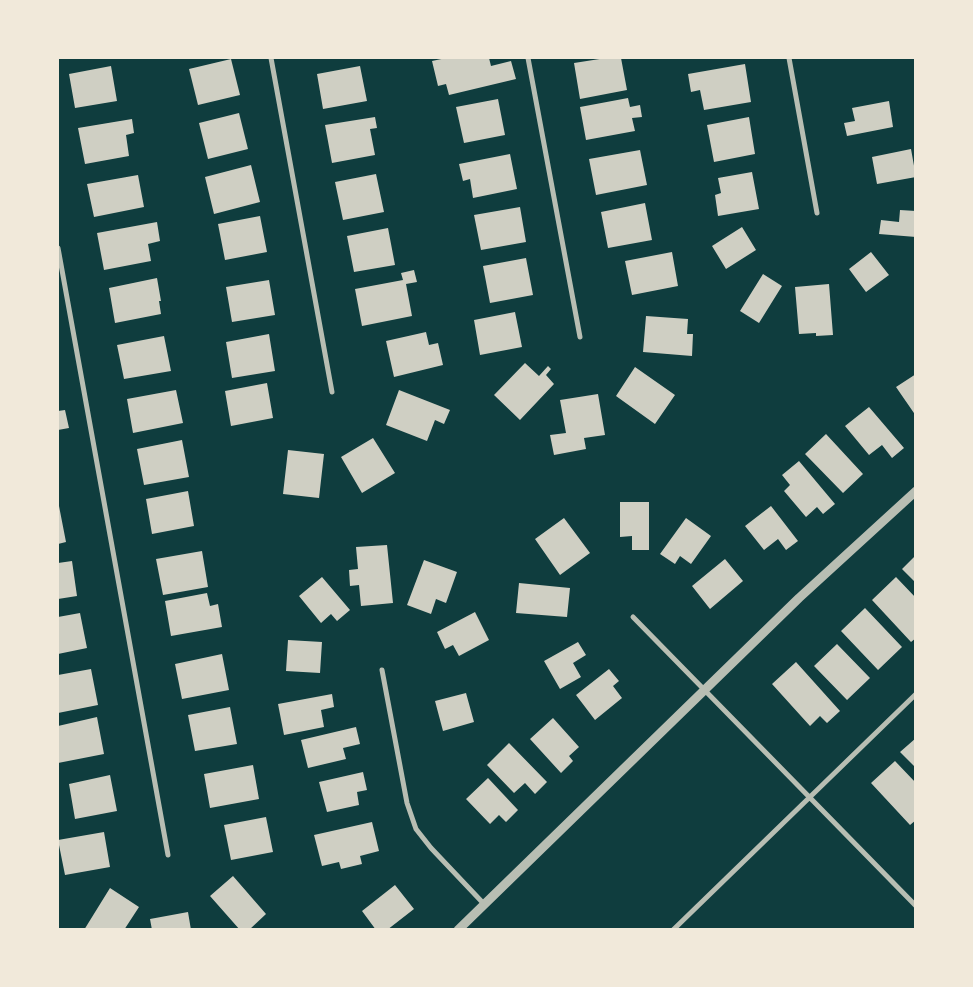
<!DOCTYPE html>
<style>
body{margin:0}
#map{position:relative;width:973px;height:987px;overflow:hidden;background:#0f3d3e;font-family:"Source Sans 3",sans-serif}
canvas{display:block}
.frame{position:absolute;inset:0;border:59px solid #f1e9da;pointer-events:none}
</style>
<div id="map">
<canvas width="973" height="987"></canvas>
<div class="frame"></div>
</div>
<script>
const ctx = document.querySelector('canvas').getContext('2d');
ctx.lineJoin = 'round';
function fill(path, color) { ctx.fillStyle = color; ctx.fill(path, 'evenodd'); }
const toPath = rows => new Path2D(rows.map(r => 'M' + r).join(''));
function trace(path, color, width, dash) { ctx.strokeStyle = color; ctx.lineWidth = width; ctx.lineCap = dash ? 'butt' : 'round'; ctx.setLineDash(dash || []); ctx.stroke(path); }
const building = toPath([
 [446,58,489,58,491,66,511,61,516,79,449,95,446,84,438,86,432,61],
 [606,58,621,58,627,90,580,99,574,63],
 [231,59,240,95,198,105,189,69],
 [745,64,751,102,704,110,700,90,691,92,688,74],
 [111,66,117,101,75,108,69,74],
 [360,66,367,101,323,109,317,74],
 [628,98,630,107,640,105,642,117,632,118,635,131,586,140,580,107],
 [498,99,505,135,464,143,456,107],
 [889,101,893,127,847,136,844,123,855,121,852,108],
 [239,113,248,149,208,159,199,123],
 [375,117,377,128,370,129,375,155,332,163,325,125],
 [749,117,755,154,714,162,707,125],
 [132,119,134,133,126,135,129,156,85,164,78,128],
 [911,149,916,177,877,184,872,157],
 [640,150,647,185,596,195,589,159],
 [510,154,517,189,473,198,470,179,463,181,459,164],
 [251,165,260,202,214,214,205,177],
 [752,172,759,209,718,216,715,195,721,193,718,178],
 [376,174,384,212,343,220,335,182],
 [138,175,144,207,94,217,87,184],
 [645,203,652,240,608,248,601,212],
 [520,207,526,242,481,250,474,215],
 [900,210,916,211,916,237,879,234,881,220,899,222],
 [260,216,267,252,225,260,218,224],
 [157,222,160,241,148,244,151,261,104,270,97,233],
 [742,227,756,250,726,269,712,246],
 [388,228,395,265,354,272,347,236],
 [672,252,678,286,632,295,625,261],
 [871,252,889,275,866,292,849,269],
 [526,258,533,295,490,303,483,266],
 [414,270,417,282,406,284,412,316,362,326,355,289,403,280,401,273],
 [763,274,782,286,759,323,740,311],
 [157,278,161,301,159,301,161,314,115,323,109,288],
 [269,280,275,315,232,322,226,287],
 [829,284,833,335,816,336,816,333,799,334,795,287],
 [515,312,522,347,480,355,474,320],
 [646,316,688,319,687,334,693,334,692,356,643,352],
 [426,332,429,345,438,343,443,365,394,377,386,341],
 [269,334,275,371,232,378,226,342],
 [164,336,171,371,124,379,117,345],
 [525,363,539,376,548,366,551,369,546,375,554,384,520,420,494,395],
 [635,367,675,395,655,424,616,396],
 [916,374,916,416,896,387],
 [267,383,273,418,231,426,225,391],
 [176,390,183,423,133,433,127,399],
 [399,390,450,410,444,424,435,420,427,441,386,425],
 [598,394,605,435,584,438,586,449,554,455,550,435,566,433,560,400],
 [869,407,904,448,892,458,882,445,869,455,845,426],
 [65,410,69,428,58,430,58,411],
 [826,434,863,474,843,493,805,454],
 [373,438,395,473,362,493,341,457],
 [182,440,189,477,144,485,137,449],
 [288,450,324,454,319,498,283,494],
 [799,461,835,504,823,514,817,507,806,517,784,491,790,485,782,475],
 [188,491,194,526,152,534,146,499],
 [620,502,649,502,649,550,632,550,632,536,620,537],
 [58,506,59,506,66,542,58,544],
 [771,506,798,541,786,550,778,539,764,550,745,526],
 [564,518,590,553,560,575,535,539],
 [686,518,711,536,691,564,680,556,675,564,660,554],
 [387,545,393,603,361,606,359,585,350,586,349,570,358,569,356,547],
 [202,551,208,587,163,595,156,559],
 [916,555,916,583,902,569],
 [725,559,743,581,710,609,692,586],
 [424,560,457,572,446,603,436,599,431,614,407,605],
 [72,561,77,596,58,599,58,563],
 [322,577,350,610,337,621,331,614,321,623,299,596],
 [896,577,916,598,916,638,911,642,872,600],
 [519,583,570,588,567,617,516,613],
 [207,593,210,606,218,604,222,627,171,636,165,601],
 [865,608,902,647,878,670,841,631],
 [475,612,489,640,459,656,453,645,445,649,437,632],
 [80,613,87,648,58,654,58,617],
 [288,640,322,642,320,673,286,671],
 [578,642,586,655,573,663,581,677,560,689,544,661],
 [837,644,870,678,847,700,814,666],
 [222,654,229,690,182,699,175,664],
 [796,662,840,711,827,723,820,716,810,726,772,684],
 [91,669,98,705,58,713,58,675],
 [609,669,619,681,613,686,622,698,595,720,576,695],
 [466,693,474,722,443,731,435,701],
 [332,694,334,707,321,710,324,727,284,735,278,704],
 [230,707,237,744,195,751,188,715],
 [97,717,104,754,58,763,58,726],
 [553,718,579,747,569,756,573,761,561,773,530,739],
 [356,727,360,744,343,748,346,759,308,768,301,740],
 [916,738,916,768,900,752],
 [509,743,547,782,535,794,525,783,514,793,487,765],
 [895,761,916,783,916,820,910,825,871,783],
 [253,765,259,799,210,808,204,774],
 [363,772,367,790,357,792,359,805,327,812,319,782],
 [110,775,117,811,75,819,69,784],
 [488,778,518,810,506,822,499,815,490,824,466,799],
 [266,817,273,852,231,860,224,825],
 [372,822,379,851,360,856,362,864,341,869,339,862,322,866,314,835],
 [104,832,110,867,65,875,58,840],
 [233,876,266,914,249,930,240,930,210,896],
 [395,885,414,909,387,930,376,930,362,911],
 [110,888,139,907,124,930,84,930],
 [188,912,191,930,152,930,150,919]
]);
const minor = toPath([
 [271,58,332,392],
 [528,58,580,337],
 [789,58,817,213],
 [58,248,168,855],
 [633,617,916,906],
 [382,670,407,803,416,829,431,848,484,904],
 [673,930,916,694]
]);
const tertiary = toPath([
 [458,930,799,598,916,491]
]);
fill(building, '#cfcfc3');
trace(minor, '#b8beb3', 5);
trace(tertiary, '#b8beb3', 9);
</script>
